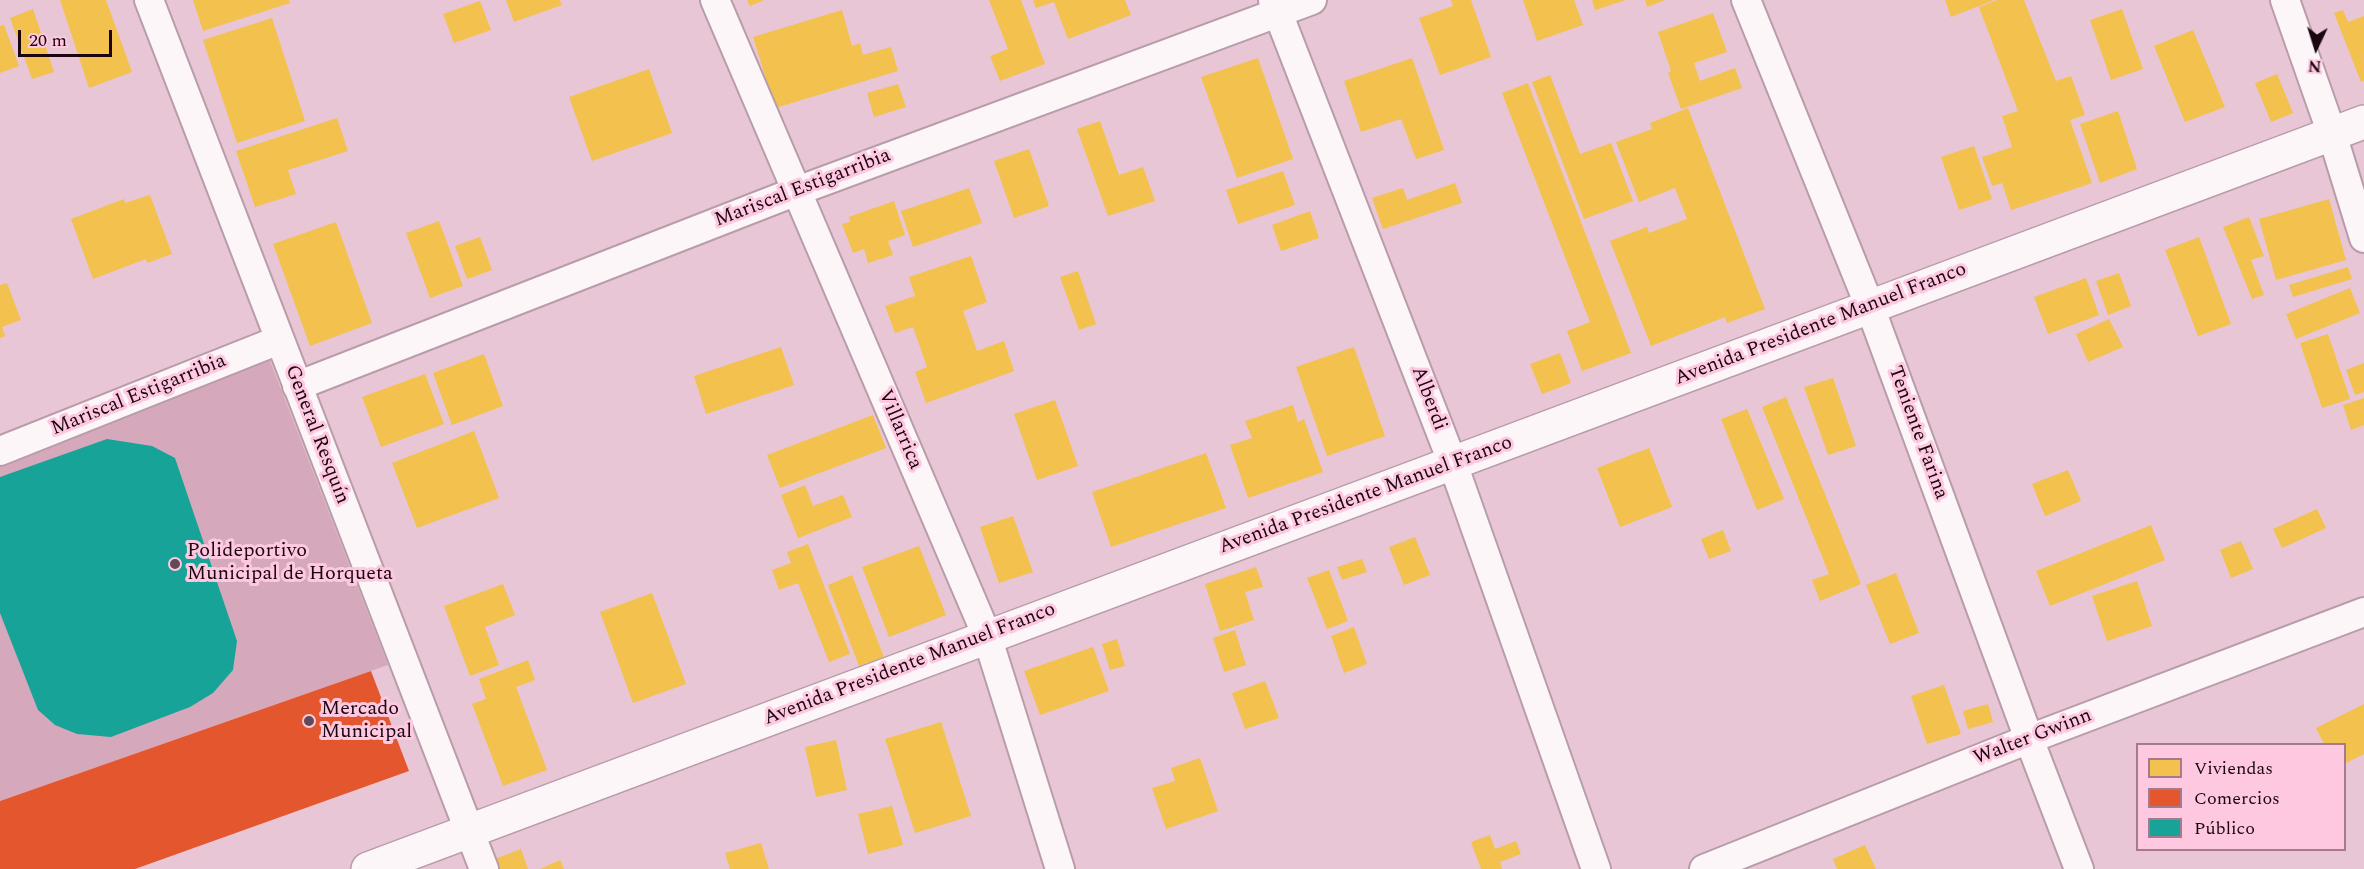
<!DOCTYPE html>
<meta charset="utf-8">
<style>
body{margin:0}
#map{position:relative;width:2364px;height:869px;overflow:hidden;background:#e9c6d5;font-family:Spectral,serif}
canvas{display:block}
.legend{position:absolute;left:2136px;top:743px;width:210px;height:108px;box-sizing:border-box;background:#fec9e0;border:2px solid #a37b8d;margin:0;padding:8px 10px;list-style:none;font-size:18px;color:#1b0610}
.legend li{display:flex;align-items:center;gap:12px;height:30px}
.legend b{width:30px;border:2px solid #a37b8d}
.north{position:absolute;left:2286px;top:18px;width:60px;height:60px;-webkit-text-stroke:4px #fec9e0;paint-order:stroke;rotate:184deg;font-size:16px;font-weight:700;line-height:24px;text-align:center;color:#1b0610}
.north::after{content:'';display:block;margin:auto;width:21px;height:27px;background:#1b0610;clip-path:polygon(50% 0,100% 100%,50% 72%,0 100%)}
.scale{position:absolute;left:18px;top:30px;width:94px;height:27px;box-sizing:border-box;border:3px solid #1b0610;border-top:0;padding-left:8px;font-size:18px;line-height:21px;white-space:nowrap;color:#1b0610;-webkit-text-stroke:4px #fec9e0;paint-order:stroke}
</style>
<div id="map">
<canvas width="2364" height="869"></canvas>
<ul class="legend">
<li><b style="height:16px;background:#f2c14e"></b>Viviendas</li>
<li><b style="height:16px;background:#e4572e"></b>Comercios</li>
<li><b style="height:16px;background:#17a398"></b>Público</li>
</ul>
<div class="north">N</div>
<div class="scale">20 m</div>
</div>
<script>
const ctx = document.querySelector('canvas').getContext('2d');
ctx.lineJoin = 'round';
function fill(path, color) { ctx.fillStyle = color; ctx.fill(path, 'evenodd'); }
const toPath = rows => new Path2D(rows.map(r => 'M' + r).join(''));
function trace(path, color, width, dash) { ctx.strokeStyle = color; ctx.lineWidth = width; ctx.lineCap = dash ? 'butt' : 'round'; ctx.setLineDash(dash || []); ctx.stroke(path); }
function write(font, color, halo, rows, align = 'center') {
  ctx.font = font + ' Spectral,serif'; ctx.lineWidth = 6; ctx.setLineDash([]); ctx.textBaseline = 'middle'; ctx.strokeStyle = halo; ctx.fillStyle = color; for (const [text, x, y, turn = 0] of rows) {
    ctx.save(); ctx.translate(x, y); ctx.rotate((+turn || 0) * Math.PI / 180); ctx.textAlign = isNaN(turn) ? turn : align; if (halo) ctx.strokeText(text, 0, 0); ctx.fillText(text, 0, 0); ctx.restore();
  }
}
const green = toPath([
 [269,358,388,665,0,801,0,462]
]);
const homes = toPath([
 [60,0,106,0,132,72,89,88],
 [193,0,289,0,290,3,203,31],
 [506,0,560,0,562,5,514,22],
 [747,0,764,0,750,6],
 [989,0,1021,0,1045,64,1000,81,990,56,1008,49],
 [1033,0,1125,0,1131,15,1068,39,1054,2,1036,8],
 [1451,0,1471,0,1491,57,1440,75,1419,18,1453,6],
 [1523,0,1574,0,1583,25,1537,41],
 [1592,0,1626,0,1595,10],
 [1645,0,1665,0,1647,7],
 [1945,0,1994,0,1951,17],
 [1997,0,2024,0,2056,81,2071,76,2085,115,2070,120,2092,183,2011,210,2002,183,1992,186,1982,157,2012,147,2002,116,2018,111,1979,7],
 [480,1,491,30,454,43,443,14],
 [33,9,54,72,32,79,10,18],
 [2122,9,2143,69,2111,80,2090,20],
 [842,10,852,46,860,43,863,55,891,47,898,71,775,108,753,37],
 [2343,10,2348,22,2364,16,2364,81,2361,82,2334,13],
 [1713,13,1727,52,1694,63,1700,81,1735,68,1742,88,1681,109,1668,73,1671,71,1658,32],
 [272,18,305,121,237,143,203,40],
 [4,25,19,66,0,73,0,26],
 [2193,30,2225,107,2185,122,2154,46],
 [1258,58,1293,159,1237,178,1201,77],
 [1412,58,1444,150,1416,159,1401,119,1361,132,1344,81],
 [649,69,672,133,592,161,569,97],
 [2277,74,2293,113,2271,122,2255,83],
 [1550,75,1580,154,1611,143,1633,201,1584,219,1532,82],
 [1528,83,1631,353,1582,371,1567,331,1590,322,1502,93],
 [898,84,906,107,874,117,867,93],
 [1688,108,1765,309,1727,323,1725,317,1651,346,1610,241,1647,227,1649,233,1687,219,1675,188,1639,202,1616,142,1652,129,1650,123],
 [2118,111,2137,169,2100,183,2080,124],
 [337,118,348,151,288,170,296,194,255,207,236,151],
 [1100,121,1119,175,1143,167,1155,201,1108,216,1077,129],
 [1974,146,1992,199,1959,210,1941,157],
 [1029,149,1049,206,1014,218,994,161],
 [1283,171,1295,205,1238,224,1226,190],
 [1455,183,1462,203,1383,229,1372,198,1403,188,1407,200],
 [969,188,982,223,913,247,901,211],
 [150,195,172,254,147,263,146,259,93,279,71,219,124,199,125,203],
 [2329,199,2346,260,2276,280,2259,219],
 [894,201,905,235,888,241,893,255,868,263,864,249,853,253,842,224,850,222,849,217],
 [1310,211,1319,238,1281,251,1272,225],
 [2249,217,2264,256,2251,260,2264,295,2252,299,2223,227],
 [439,221,463,286,430,298,406,233],
 [336,222,372,323,310,346,273,244],
 [480,237,492,270,467,279,455,246],
 [2199,237,2231,324,2198,336,2165,250],
 [971,256,987,302,963,311,977,351,1004,341,1014,371,926,403,915,372,927,367,913,327,895,333,885,306,915,296,909,277],
 [2348,267,2352,279,2293,297,2289,285],
 [1078,271,1096,324,1079,330,1060,277],
 [2119,273,2131,306,2108,315,2096,281],
 [2086,278,2099,315,2048,334,2034,297],
 [7,283,21,320,2,327,5,336,0,338,0,285],
 [2350,288,2360,313,2296,339,2286,314],
 [2109,319,2123,347,2088,362,2076,334],
 [2328,334,2350,399,2322,408,2300,343],
 [781,347,794,385,706,414,694,376],
 [1354,347,1385,436,1327,456,1296,367],
 [1560,353,1571,383,1542,394,1530,364],
 [484,354,503,406,452,425,433,373],
 [2364,363,2364,392,2355,395,2346,370],
 [425,374,444,424,381,447,362,397],
 [1833,378,1856,446,1828,455,1804,387],
 [1786,397,1861,584,1820,601,1812,580,1829,574,1762,407],
 [2364,398,2364,425,2351,430,2343,405],
 [1055,400,1078,466,1037,480,1014,414],
 [1293,405,1298,422,1304,419,1323,472,1248,498,1230,445,1252,438,1245,421],
 [1747,409,1784,499,1757,510,1721,419],
 [873,415,886,448,780,488,767,455],
 [474,431,499,498,417,528,392,463],
 [1649,448,1672,507,1620,527,1597,468],
 [1206,453,1226,508,1111,547,1092,492],
 [2068,470,2081,501,2045,516,2032,484],
 [805,485,813,506,843,495,852,517,798,538,781,495],
 [2317,509,2326,528,2282,548,2273,529],
 [1013,516,1033,572,999,583,980,527],
 [2151,525,2165,560,2050,606,2036,571],
 [1723,530,1731,551,1709,559,1701,539],
 [1415,537,1430,575,1404,585,1389,547],
 [2241,541,2253,569,2231,578,2220,550],
 [808,544,850,654,829,662,798,583,779,590,772,570,791,563,787,552],
 [919,546,946,615,889,637,862,567],
 [1362,559,1367,572,1342,580,1337,567],
 [1256,567,1263,587,1245,592,1254,620,1220,631,1205,584],
 [1329,570,1348,621,1327,629,1307,578],
 [1896,573,1919,633,1890,644,1866,585],
 [852,575,884,657,859,666,828,585],
 [2137,581,2152,626,2107,641,2092,596],
 [503,584,515,615,485,627,499,665,470,676,444,606],
 [652,593,686,684,633,703,600,612],
 [1354,627,1367,664,1344,673,1331,636],
 [1235,630,1246,665,1224,672,1213,638],
 [1117,639,1125,666,1110,670,1102,644],
 [1093,647,1109,691,1040,715,1024,671],
 [528,660,535,680,516,687,547,770,503,786,472,704,486,699,479,679],
 [1265,681,1279,718,1245,729,1232,693],
 [1944,685,1961,734,1927,744,1911,696],
 [1988,704,1993,722,1968,729,1963,711],
 [2364,704,2364,754,2344,764,2344,744,2324,744,2316,728],
 [941,722,971,816,915,833,885,739],
 [836,740,847,790,816,797,805,747],
 [1200,758,1218,811,1166,829,1152,788,1175,781,1171,768],
 [892,806,903,845,868,854,858,814],
 [1490,835,1495,849,1516,841,1521,854,1500,862,1502,869,1481,869,1471,842],
 [761,843,769,869,730,869,725,853],
 [1865,845,1876,869,1837,869,1833,859],
 [521,849,528,869,498,869,495,859],
 [560,860,564,869,540,869]
]);
const shops = toPath([
 [371,671,409,771,135,869,0,869,0,801]
]);
const public = toPath([
 [107,439,152,446,175,458,237,641,233,670,213,693,190,707,111,737,77,734,55,725,38,710,0,613,0,477]
]);
const minor = toPath([
 [149,0,484,869],
 [715,0,987,636,1060,869],
 [1273,0,1453,464,1596,869],
 [1746,0,1870,307,2029,739,2079,869],
 [2285,0,2332,134,2364,238],
 [297,386,797,191,1312,0],
 [0,451,279,340],
 [1704,869,2029,739,2364,612]
]);
const secondary = toPath([
 [368,869,2364,122]
]);
const markers = [
 [175,564,6,"#634955"],
 [309,721,6,"#634955"]
];
const streetNames = [
 ["Mariscal Estigarribia",803,189,-21],
 ["Avenida Presidente Manuel Franco",1821,325,-21],
 ["Mariscal Estigarribia",139,396,-22],
 ["Alberdi",1428,399,69],
 ["Villarrica",899,430,67],
 ["Teniente Farina",1917,433,70],
 ["General Resquín",316,435,69],
 ["Avenida Presidente Manuel Franco",1366,496,-20],
 ["Avenida Presidente Manuel Franco",910,665,-21],
 ["Walter Gwinn",2033,738,-21]
];
const poiNames = [
 ["Polideportivo",187,552],
 ["Municipal de Horqueta",187,575],
 ["Mercado",321,710],
 ["Municipal",321,733]
];
fill(green, '#d6a8bc');
fill(homes, '#f2c14e');
fill(shops, '#e4572e');
fill(public, '#17a398');
trace(minor, '#b89da9', 32);
trace(secondary, '#b89da9', 36);
trace(minor, '#fcf6f9', 28);
trace(secondary, '#fcf6f9', 33);
for (const [x, y, r, color] of markers) { const dot = new Path2D(); dot.arc(x, y, r, 0, 2 * Math.PI); ctx.fillStyle = color; ctx.fill(dot); trace(dot, '#fec9e0', 2); }
write('20px', '#1b0610', '#fec9e0', streetNames);
write('20px', '#1b0610', '#fec9e0', poiNames, 'left');
</script>
